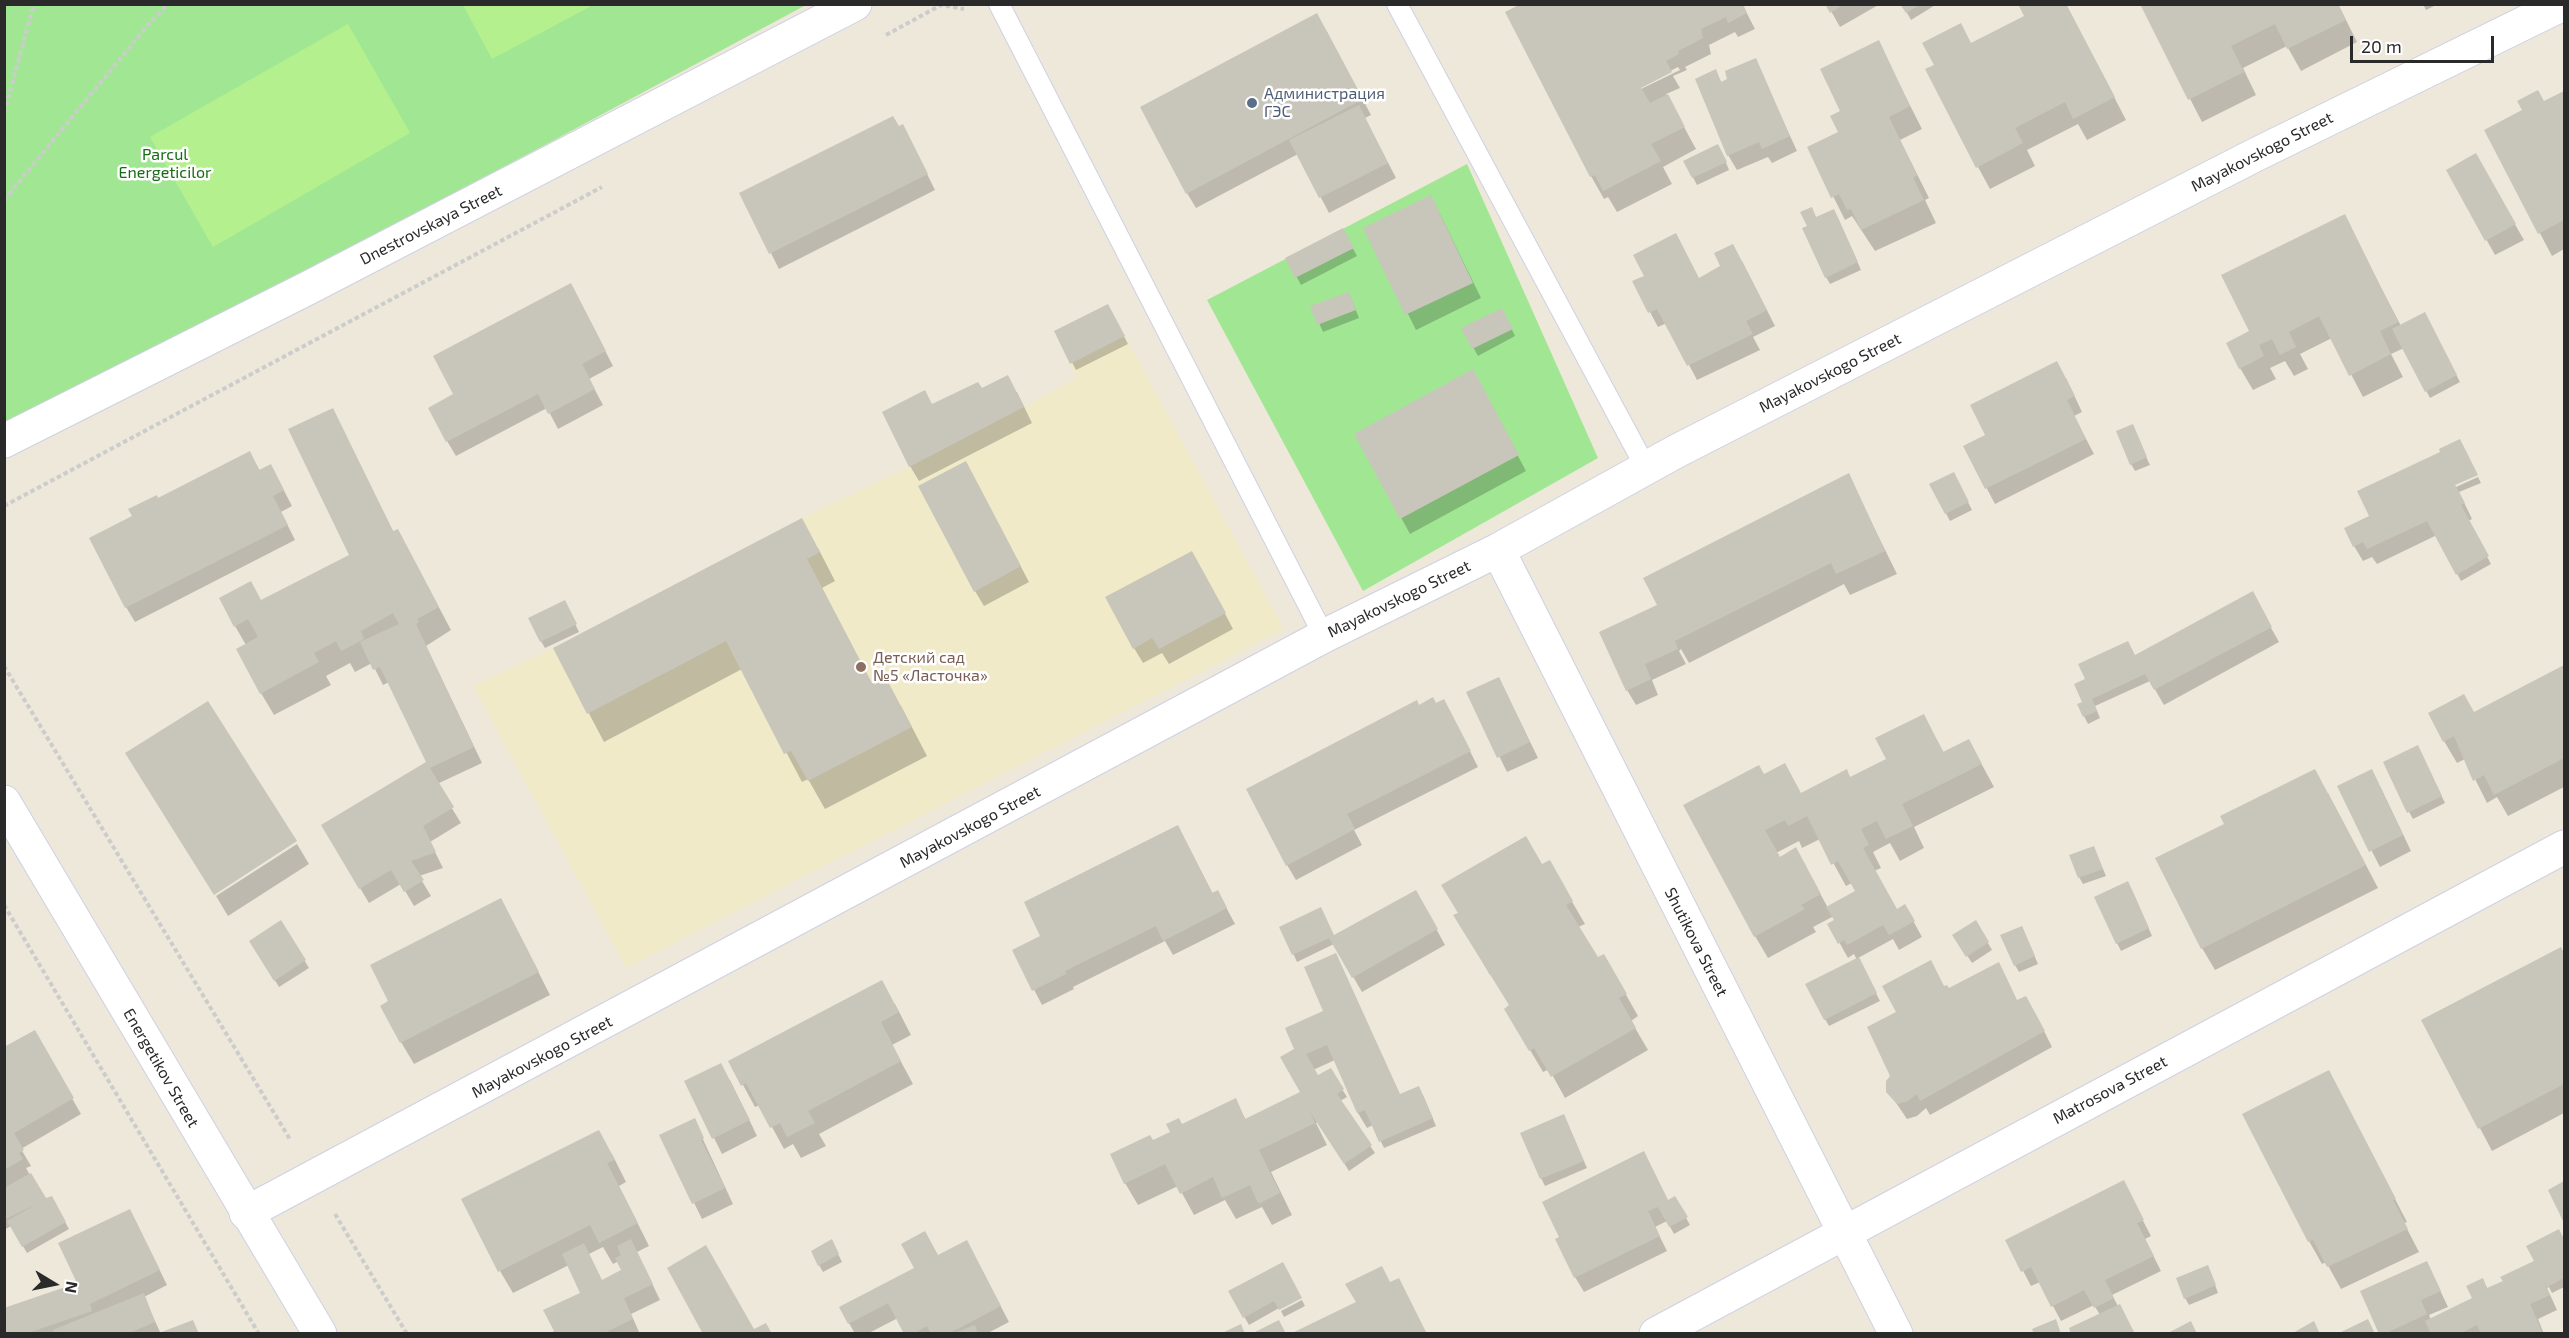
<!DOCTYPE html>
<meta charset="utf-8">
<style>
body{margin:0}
#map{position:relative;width:2569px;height:1338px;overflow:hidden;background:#ede8da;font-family:"Exo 2",sans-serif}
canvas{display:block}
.frame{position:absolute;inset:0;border:6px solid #2a2a2a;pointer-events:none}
.north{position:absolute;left:24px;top:1254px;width:60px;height:60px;-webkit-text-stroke:4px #fff;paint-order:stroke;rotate:100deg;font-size:16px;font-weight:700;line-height:24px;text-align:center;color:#2a2a2a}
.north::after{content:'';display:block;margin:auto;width:21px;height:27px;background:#2a2a2a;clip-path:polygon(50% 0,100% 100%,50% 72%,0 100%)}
.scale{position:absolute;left:2350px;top:36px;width:144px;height:27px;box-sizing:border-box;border:3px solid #2a2a2a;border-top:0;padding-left:8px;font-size:18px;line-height:21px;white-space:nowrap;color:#2a2a2a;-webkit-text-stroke:4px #fff;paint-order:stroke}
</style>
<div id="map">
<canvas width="2569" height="1338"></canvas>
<div class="frame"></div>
<div class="north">N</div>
<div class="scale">20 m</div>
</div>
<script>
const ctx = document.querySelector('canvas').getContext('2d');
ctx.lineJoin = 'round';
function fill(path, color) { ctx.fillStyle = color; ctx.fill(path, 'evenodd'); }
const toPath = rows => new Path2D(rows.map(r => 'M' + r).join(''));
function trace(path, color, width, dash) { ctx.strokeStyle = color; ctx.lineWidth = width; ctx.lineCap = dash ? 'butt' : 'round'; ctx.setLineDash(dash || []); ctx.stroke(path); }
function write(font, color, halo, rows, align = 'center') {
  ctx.font = font + ' "Exo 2",sans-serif'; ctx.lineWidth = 5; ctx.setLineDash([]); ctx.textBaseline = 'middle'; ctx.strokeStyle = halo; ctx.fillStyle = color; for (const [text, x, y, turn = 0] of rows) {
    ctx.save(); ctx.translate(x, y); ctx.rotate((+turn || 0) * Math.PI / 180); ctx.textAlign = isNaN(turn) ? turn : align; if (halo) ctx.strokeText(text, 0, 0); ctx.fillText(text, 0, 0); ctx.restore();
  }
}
const education = toPath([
 [1125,336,1284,629,626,968,473,686,553,648,802,518,909,467,1024,407,1076,378,1070,364]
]);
const green = toPath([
 [5,5,806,5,543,146,5,429],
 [1467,164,1598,458,1363,591,1207,300]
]);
const pitch = toPath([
 [463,5,593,5,492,59],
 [348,24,410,133,213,247,150,137]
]);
const shadow = toPath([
 [1742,4,1755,29,1738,37,1735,32,1709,45,1711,54,1685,67,1687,70,1673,76,1680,88,1666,94,1696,149,1663,167,1672,184,1617,212,1608,197,1604,199,1591,176,1508,13],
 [1678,67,1680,70,1641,89,1641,86],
 [1827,4,1880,4,1840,27],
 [1902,4,1937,4,1911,20],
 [2066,4,2126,120,2087,140,2078,124,2027,150,2035,166,1990,189,1978,167,1972,44],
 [2141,4,2338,4,2357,42,2301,71,2287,46,2243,68,2256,95,2202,122],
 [2423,4,2438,4,2426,10],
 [1326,30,1371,115,1365,118,1396,178,1329,213,1298,154,1196,208,1187,193],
 [1878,42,1922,129,1900,140,1929,198,1925,200,1936,223,1875,251,1852,216,1845,220,1809,148,1840,133,1842,112],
 [1755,60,1797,151,1772,163,1768,157,1737,170,1728,155,1715,71,1722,83],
 [2564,92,2564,249,2552,256,2486,131],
 [911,142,935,190,779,269,741,194],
 [1722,153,1729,170,1697,185,1685,162],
 [2475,155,2524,240,2495,255,2448,171],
 [1439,212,1481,298,1416,330,1365,228],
 [2344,216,2401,326,2428,321,2460,382,2430,398,2404,348,2391,354,2403,377,2363,397,2332,338,2300,354,2308,369,2294,376,2285,361,2270,368,2276,379,2253,390,2240,368,2251,332],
 [1816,218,1838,218,1861,270,1830,284,1826,277],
 [1343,230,1357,256,1301,285,1287,259],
 [1742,261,1775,326,1753,337,1760,350,1697,380,1667,323,1658,327,1634,282,1699,279],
 [1349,293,1359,318,1323,332,1312,307],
 [579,300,613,366,589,379,603,405,558,429,547,408,456,456,447,441,455,395],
 [1112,313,1128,344,1076,370,1056,332],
 [1506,317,1515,336,1478,356,1463,329],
 [2066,378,2082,412,2074,416,2094,454,1995,504,1965,447,1987,436],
 [1481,387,1526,471,1410,534,1356,435],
 [981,390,1017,392,1032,423,919,481,910,466,932,406],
 [332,409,394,533,410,553,451,630,426,646,482,763,437,784,461,823,430,842,443,868,419,876,431,896,414,906,401,884,369,903,323,826,428,762,389,682,383,685,372,663,355,672,350,663,326,676,331,685,274,715,261,693,246,645,235,626,261,602,351,555],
 [2134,432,2150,465,2135,471,2131,464],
 [250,453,260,471,279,481,292,506,281,512,295,540,135,622,126,607,134,517,158,500],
 [2439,454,2456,487,2478,477,2481,483,2459,492,2472,519,2468,521,2491,564,2461,581,2437,535,2377,564,2372,557,2363,561,2354,546,2371,517],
 [1848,475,1897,574,1850,595,1844,584,1689,663,1681,649,1679,651,1686,664,1652,680,1658,695,1636,705,1627,690,1659,606],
 [974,478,1029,582,984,606,975,591],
 [1957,481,1972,510,1950,521,1931,485],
 [818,548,835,581,822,588,872,684,901,706,927,756,825,809,808,779,802,782,742,669,604,742,555,649],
 [1201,568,1233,629,1169,664,1162,653,1143,663,1134,648],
 [2252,594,2279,642,2164,705,2150,681,2095,706,2100,718,2088,724,2084,716,2084,702,2135,657],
 [568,609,579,632,545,648,541,641],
 [2564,667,2564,787,2508,816,2497,797,2487,803,2465,759,2457,763,2444,741,2474,713],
 [1499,678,1538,758,1507,772,1468,693],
 [1436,705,1452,716,1478,767,1354,830,1362,845,1296,880,1287,865,1419,707],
 [1924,716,1944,753,1981,763,1994,787,1914,827,1924,848,1900,861,1890,843,1873,852,1881,868,1874,871,1897,911,1905,906,1922,937,1899,950,1893,939,1858,958,1880,1001,1829,1026,1825,1019,1857,960,1854,954,1848,958,1829,924,1836,920,1834,916,1813,927,1816,932,1768,958,1755,936,1764,776,1801,795,1850,778,1888,760],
 [1820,839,1846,886,1852,883,1857,891,1828,908,1808,871,1779,859,1776,853,1799,841,1802,848],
 [2421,754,2445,803,2413,819,2409,812],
 [2380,786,2411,851,2380,867,2339,787],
 [2328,793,2378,888,2215,970,2202,948],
 [1178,826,1213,894,1218,892,1235,924,1173,955,1165,941,1073,987,1074,989,1042,1005,1014,951,1042,936],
 [297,844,309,864,228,916,216,896],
 [2094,848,2106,876,2083,884,2079,877],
 [1549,862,1585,924,1578,927,1597,959,1604,956,1638,1016,1631,1021,1648,1050,1565,1098,1549,1069,1543,1072,1506,1009,1511,1006,1493,974,1490,975,1455,915],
 [2132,890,2152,936,2121,951,2117,943],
 [1416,892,1445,945,1362,992,1334,944,1297,962,1281,927,1334,937],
 [281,922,309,968,279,987,251,941],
 [513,922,550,995,414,1064,401,1042],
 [1976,922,1992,950,1972,963,1954,935],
 [2022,927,2038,964,2019,972,2015,965],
 [2561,949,2564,955,2564,1113,2492,1151,2423,1020],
 [1944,988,2035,1013,2052,1047,1930,1115,1926,1108,1917,1116,1907,1119,1888,1091],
 [895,1004,911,1035,892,1045,913,1084,819,1134,826,1146,801,1158,793,1144,784,1149,760,1105,755,1107,730,1061],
 [1325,1011,1401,1096,1423,1095,1436,1126,1384,1148,1373,1125,1367,1128,1358,1113,1335,1060,1313,1070,1318,1077,1330,1070,1347,1097,1340,1101,1375,1153,1349,1171,1318,1122,1316,1123,1327,1145,1271,1172,1292,1215,1272,1225,1262,1207,1236,1219,1225,1200,1194,1215,1178,1186,1138,1205,1125,1183,1152,1142,1235,1100,1246,1120,1301,1093,1296,1050],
 [34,1032,81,1114,21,1149,31,1166,26,1168,30,1175,46,1200,51,1197,69,1229,27,1253,11,1226,4,1230,4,1049],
 [2329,1072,2407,1222,2404,1223,2419,1252,2341,1289,2326,1262,2322,1264,2309,1241,2244,1115],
 [730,1080,757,1136,722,1154,686,1082],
 [1564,1116,1587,1168,1545,1186,1541,1178],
 [694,1120,733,1204,702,1219,661,1136],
 [1644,1153,1668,1202,1675,1198,1690,1225,1674,1234,1667,1221,1655,1227,1667,1251,1584,1292,1575,1277],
 [612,1154,626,1182,619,1186,649,1246,637,1252,660,1300,631,1314,640,1334,553,1334,582,1293,569,1265,513,1293,500,1271],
 [603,1247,613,1264,619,1261,623,1271,602,1281,589,1254],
 [2130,1196,2151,1236,2145,1239,2161,1271,2112,1295,2118,1306,2100,1315,2094,1305,2061,1321,2040,1282,2031,1286,2007,1240],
 [138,1226,167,1285,144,1297,161,1334,4,1334,79,1284],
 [2559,1231,2564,1241,2564,1287,2552,1293,2549,1287,2547,1288,2557,1310,2538,1319,2544,1334,2432,1334,2431,1331,2427,1334,2381,1334,2427,1263,2448,1307,2429,1315,2431,1320,2474,1299,2482,1280,2488,1289,2505,1282,2536,1262],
 [835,1248,842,1262,823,1272,819,1265],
 [938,1257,975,1257,1009,1322,986,1334,906,1334,898,1318,867,1334,855,1334,849,1323],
 [1282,1264,1279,1308,1249,1325,1230,1292],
 [2211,1274,2218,1293,2189,1305,2185,1298],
 [1302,1300,1305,1306,1284,1317,1281,1311]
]);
const building = toPath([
 [1521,4,1743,4,1747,13,1728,23,1726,17,1701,29,1703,38,1678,51,1679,54,1666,61,1672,72,1641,88,1650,103,1668,94,1685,127,1651,144,1661,161,1603,191,1595,175,1590,177,1505,12],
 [1825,4,1844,4,1830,13],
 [1900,4,1921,4,1906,13],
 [2018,4,2066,4,2115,97,2073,119,2065,102,2015,128,2023,143,1976,168,1925,69,1934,65,1922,43,1961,23,1971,43,2024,16],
 [2140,4,2338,4,2346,20,2287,49,2275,24,2231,46,2244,72,2188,100],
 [1317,13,1363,99,1186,194,1140,107],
 [1879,40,1910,106,1889,117,1917,175,1913,178,1924,200,1861,230,1851,209,1847,210,1839,194,1831,198,1807,147,1838,132,1830,116,1840,111,1820,69],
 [1756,58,1790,136,1762,149,1759,142,1727,156,1695,79,1716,69,1721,82,1727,79,1725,71],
 [2538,90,2544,101,2564,91,2564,220,2538,234,2484,130,2522,110,2517,101],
 [1359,105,1388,163,1319,198,1289,140],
 [893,116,899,126,903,124,928,174,769,254,739,193],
 [1718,144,1727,162,1692,178,1683,161],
 [2476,153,2516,224,2485,241,2446,170],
 [1431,195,1473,283,1405,315,1363,228],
 [1812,207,1816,217,1834,209,1858,262,1825,278,1802,228,1807,226,1800,212],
 [2345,214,2398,322,2380,331,2391,354,2349,376,2319,316,2289,332,2296,347,2280,355,2272,339,2259,345,2264,356,2239,369,2226,343,2249,331,2221,275],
 [1343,228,1354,248,1295,278,1285,258],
 [1676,233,1699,278,1720,266,1714,253,1733,244,1767,310,1746,321,1753,334,1687,366,1657,309,1648,313,1632,281,1644,276,1633,255],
 [571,283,606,351,582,364,595,389,548,414,538,394,446,442,428,408,453,394,433,356],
 [1349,292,1356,310,1317,325,1310,306],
 [1108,304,1125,336,1070,364,1054,331],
 [1502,308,1513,329,1472,349,1461,328],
 [2425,312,2457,375,2425,392,2392,329],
 [2057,361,2075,396,2067,400,2086,439,1985,489,1963,446,1985,435,1970,405],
 [1473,369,1519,455,1400,519,1354,434],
 [1008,375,1024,407,909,467,882,412,925,390,932,404,978,382,982,388],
 [333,408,393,531,398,529,439,607,417,619,419,622,416,624,474,747,430,768,454,807,423,826,436,852,411,861,424,880,404,892,391,870,359,889,321,825,426,762,380,667,373,670,360,642,399,624,393,613,361,631,364,639,341,651,336,641,314,653,319,662,260,694,236,649,258,637,248,619,234,627,219,598,251,581,261,600,349,555,288,429],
 [2133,424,2147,457,2130,465,2116,431],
 [2460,439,2478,475,2455,485,2465,503,2461,505,2489,556,2456,575,2427,521,2367,549,2363,542,2353,547,2344,528,2369,516,2357,491,2440,452,2439,449],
 [250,451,259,470,271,464,284,490,273,496,288,525,125,608,89,538,132,516,128,509,157,495,158,498],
 [966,461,1021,566,974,592,918,486],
 [1954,472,1969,502,1945,514,1929,484],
 [1849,473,1885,551,1836,574,1831,563,1675,641,1678,649,1645,664,1651,679,1626,691,1599,632,1657,605,1643,578],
 [802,518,820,552,807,559,872,683,885,676,912,727,808,781,791,751,784,754,726,641,587,714,553,648],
 [1192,551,1226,613,1159,649,1152,638,1133,649,1105,597],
 [2253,591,2272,627,2154,690,2145,674,2092,699,2097,711,2083,717,2077,704,2082,702,2074,684,2085,679,2078,664,2128,641,2135,655],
 [565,600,577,624,540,642,528,618],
 [2564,665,2564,758,2494,795,2484,775,2473,781,2454,736,2443,742,2428,713,2464,694,2474,712],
 [1499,677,1530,742,1497,758,1466,692],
 [1433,697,1436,703,1444,699,1471,751,1347,814,1355,829,1286,866,1246,789,1417,700,1419,705],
 [208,701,297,841,214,895,125,753],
 [1924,714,1943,752,1969,739,1982,764,1902,804,1913,826,1886,839,1877,821,1861,829,1869,845,1863,848,1897,909,1905,904,1915,921,1889,935,1883,925,1847,945,1844,940,1838,944,1827,924,1834,920,1826,907,1855,891,1838,861,1831,865,1807,816,1788,826,1785,820,1765,830,1780,857,1796,847,1821,894,1801,905,1805,909,1754,937,1683,805,1759,765,1764,774,1785,763,1801,793,1847,769,1850,777,1886,759,1875,738],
 [2418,745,2442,796,2407,813,2383,762],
 [2315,769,2366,865,2201,949,2155,858,2224,824,2220,816],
 [2372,769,2403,835,2369,852,2337,786],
 [1178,825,1212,893,1218,890,1227,908,1163,941,1156,926,1065,971,1066,974,1032,991,1012,950,1040,936,1024,902],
 [1526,836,1542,864,1550,860,1573,901,1566,905,1598,957,1604,954,1627,994,1619,998,1636,1028,1551,1077,1534,1048,1529,1051,1504,1009,1509,1005,1453,915,1458,913,1441,885],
 [2094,846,2103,869,2078,878,2069,855],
 [2128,881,2149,928,2116,944,2094,897],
 [1416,890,1438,929,1352,978,1329,938,1292,955,1279,927,1321,907,1334,935],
 [501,898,539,972,400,1043,380,1006,388,1001,370,965],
 [281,920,306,960,274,981,249,941],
 [1976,920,1989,942,1966,957,1952,935],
 [2022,926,2035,956,2014,966,2000,935],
 [2561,947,2564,953,2564,1084,2478,1129,2421,1020],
 [1336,953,1400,1094,1419,1086,1433,1118,1379,1142,1365,1110,1357,1113,1327,1045,1306,1054,1318,1075,1331,1068,1344,1089,1337,1094,1372,1145,1344,1164,1310,1112,1315,1123,1259,1150,1280,1193,1260,1203,1258,1203,1250,1185,1222,1198,1213,1177,1180,1194,1165,1164,1124,1184,1110,1154,1150,1135,1153,1140,1170,1132,1166,1124,1179,1118,1182,1124,1236,1098,1245,1119,1300,1092,1280,1057,1294,1049,1285,1028,1323,1011,1304,967],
 [1859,957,1877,993,1824,1020,1805,984],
 [1931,960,1944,986,1947,985,1949,988,1999,962,2017,1000,2026,996,2045,1031,1920,1101,1917,1094,1908,1101,1897,1104,1886,1092,1886,1081,1890,1076,1867,1027,1896,1012,1882,986],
 [882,980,899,1012,881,1022,901,1061,808,1111,815,1123,787,1137,780,1123,770,1128,746,1083,741,1086,728,1061],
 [35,1030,74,1098,14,1133,24,1150,19,1153,23,1159,4,1170,4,1047],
 [721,1063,750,1120,712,1139,684,1081],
 [2329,1070,2396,1199,2393,1200,2408,1229,2327,1267,2313,1240,2308,1242,2242,1114],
 [1564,1114,1584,1161,1540,1179,1520,1133],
 [695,1118,704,1138,701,1140,725,1188,692,1204,659,1135],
 [599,1130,615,1160,607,1163,638,1223,599,1243,590,1225,498,1272,461,1199],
 [1644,1151,1668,1200,1675,1196,1688,1217,1669,1227,1658,1207,1648,1211,1660,1236,1574,1278,1555,1239,1559,1237,1542,1202],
 [31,1173,46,1198,52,1196,66,1222,22,1247,7,1221,38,1203,4,1220,4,1188],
 [2124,1180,2144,1220,2137,1223,2154,1256,2105,1280,2114,1298,2094,1308,2084,1290,2051,1307,2031,1267,2021,1272,2005,1240],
 [2564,1181,2564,1223,2548,1190],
 [130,1209,160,1270,90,1304,92,1311,25,1334,4,1334,4,1308,77,1283,58,1243],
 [2559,1229,2564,1239,2564,1278,2547,1287,2542,1279,2550,1295,2530,1304,2543,1334,2481,1334,2477,1325,2459,1334,2431,1334,2425,1321,2472,1298,2466,1286,2483,1278,2487,1288,2503,1281,2500,1277,2534,1261,2526,1246],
 [925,1231,938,1255,967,1240,1001,1306,948,1334,931,1334,927,1326,913,1334,904,1334,888,1303,848,1324,839,1307,914,1268,901,1244],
 [631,1239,653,1284,624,1298,633,1319,602,1334,550,1334,554,1331,543,1310,580,1293,562,1254,584,1243,602,1280,621,1270,615,1258,621,1255,617,1246],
 [832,1239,839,1254,818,1266,811,1251],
 [706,1245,754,1329,766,1323,772,1334,703,1334,667,1268],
 [2427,1261,2441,1291,2421,1300,2427,1314,2384,1334,2379,1334,2360,1291],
 [1283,1262,1302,1298,1279,1310,1274,1301,1243,1318,1228,1291],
 [2208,1265,2216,1285,2184,1299,2176,1278],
 [1382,1266,1390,1282,1399,1278,1427,1334,1290,1334,1356,1302,1345,1284],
 [144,1293,155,1322,127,1334,54,1334,53,1330],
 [2120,1304,2135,1334,2071,1334,2069,1328],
 [2056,1319,2061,1334,2034,1334,2032,1329],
 [2368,1319,2375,1334,2337,1334],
 [193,1320,199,1334,159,1334,159,1333],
 [1279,1320,1286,1334,1251,1334],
 [2191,1321,2197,1334,2166,1334],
 [2314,1321,2320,1334,2291,1334],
 [1241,1324,1245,1334,1220,1334],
 [975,1325,978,1334,954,1334,954,1333]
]);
const path = toPath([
 [886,35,941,5,964,9],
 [4,113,34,4],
 [4,200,147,26,168,4],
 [4,506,602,187],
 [4,666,291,1141],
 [4,905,259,1334],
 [335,1214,407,1334]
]);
const lane = toPath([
 [999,4,1324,636],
 [1397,4,1646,468]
]);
const street = toPath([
 [4,441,308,288,855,4],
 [1498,550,1896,1334],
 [246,1213,1324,636,1498,550,1675,452,2257,154,2563,4],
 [1656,1334,2564,847]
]);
const secondary = toPath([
 [4,802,320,1334]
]);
const markers = [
 [1252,103,6,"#5c6f8a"],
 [861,667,6,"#8d6e63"]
];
const serviceNames = [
 ["Администрация",1264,94],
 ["ГЭС",1264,112]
];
const streetNames = [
 ["Mayakovskogo Street",2262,152,-27],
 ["Dnestrovskaya Street",431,225,-27],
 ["Mayakovskogo Street",1830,373,-27],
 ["Mayakovskogo Street",1399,599,-26],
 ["Mayakovskogo Street",970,827,-28],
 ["Shutikova Street",1696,942,63],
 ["Mayakovskogo Street",542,1057,-28],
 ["Energetikov Street",161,1068,60],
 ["Matrosova Street",2110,1090,-28]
];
const parkNames = [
 ["Parcul",165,155],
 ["Energeticilor",165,173]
];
const educationNames = [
 ["Детский сад",873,658],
 ["№5 «Ласточка»",873,676]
];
fill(education, '#f0eac8');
fill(green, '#a1e793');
fill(pitch, '#b5f08e');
fill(shadow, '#0003');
fill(building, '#c8c5ba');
trace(lane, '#cfd0e4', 22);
trace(street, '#cfd0e4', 35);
trace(secondary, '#cfd0e4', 35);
trace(path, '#ccc', 4, [4.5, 3]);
trace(lane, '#fff', 20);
trace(street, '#fff', 33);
trace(secondary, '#fff', 33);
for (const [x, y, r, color] of markers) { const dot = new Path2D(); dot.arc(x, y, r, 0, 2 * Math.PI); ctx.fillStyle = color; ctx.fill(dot); trace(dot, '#fff', 2); }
write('16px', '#4e5e75', '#fff', serviceNames, 'left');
write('16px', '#2a2a2a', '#fff', streetNames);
write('16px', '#186b15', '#fff', parkNames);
write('16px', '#785e54', '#fff', educationNames, 'left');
</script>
